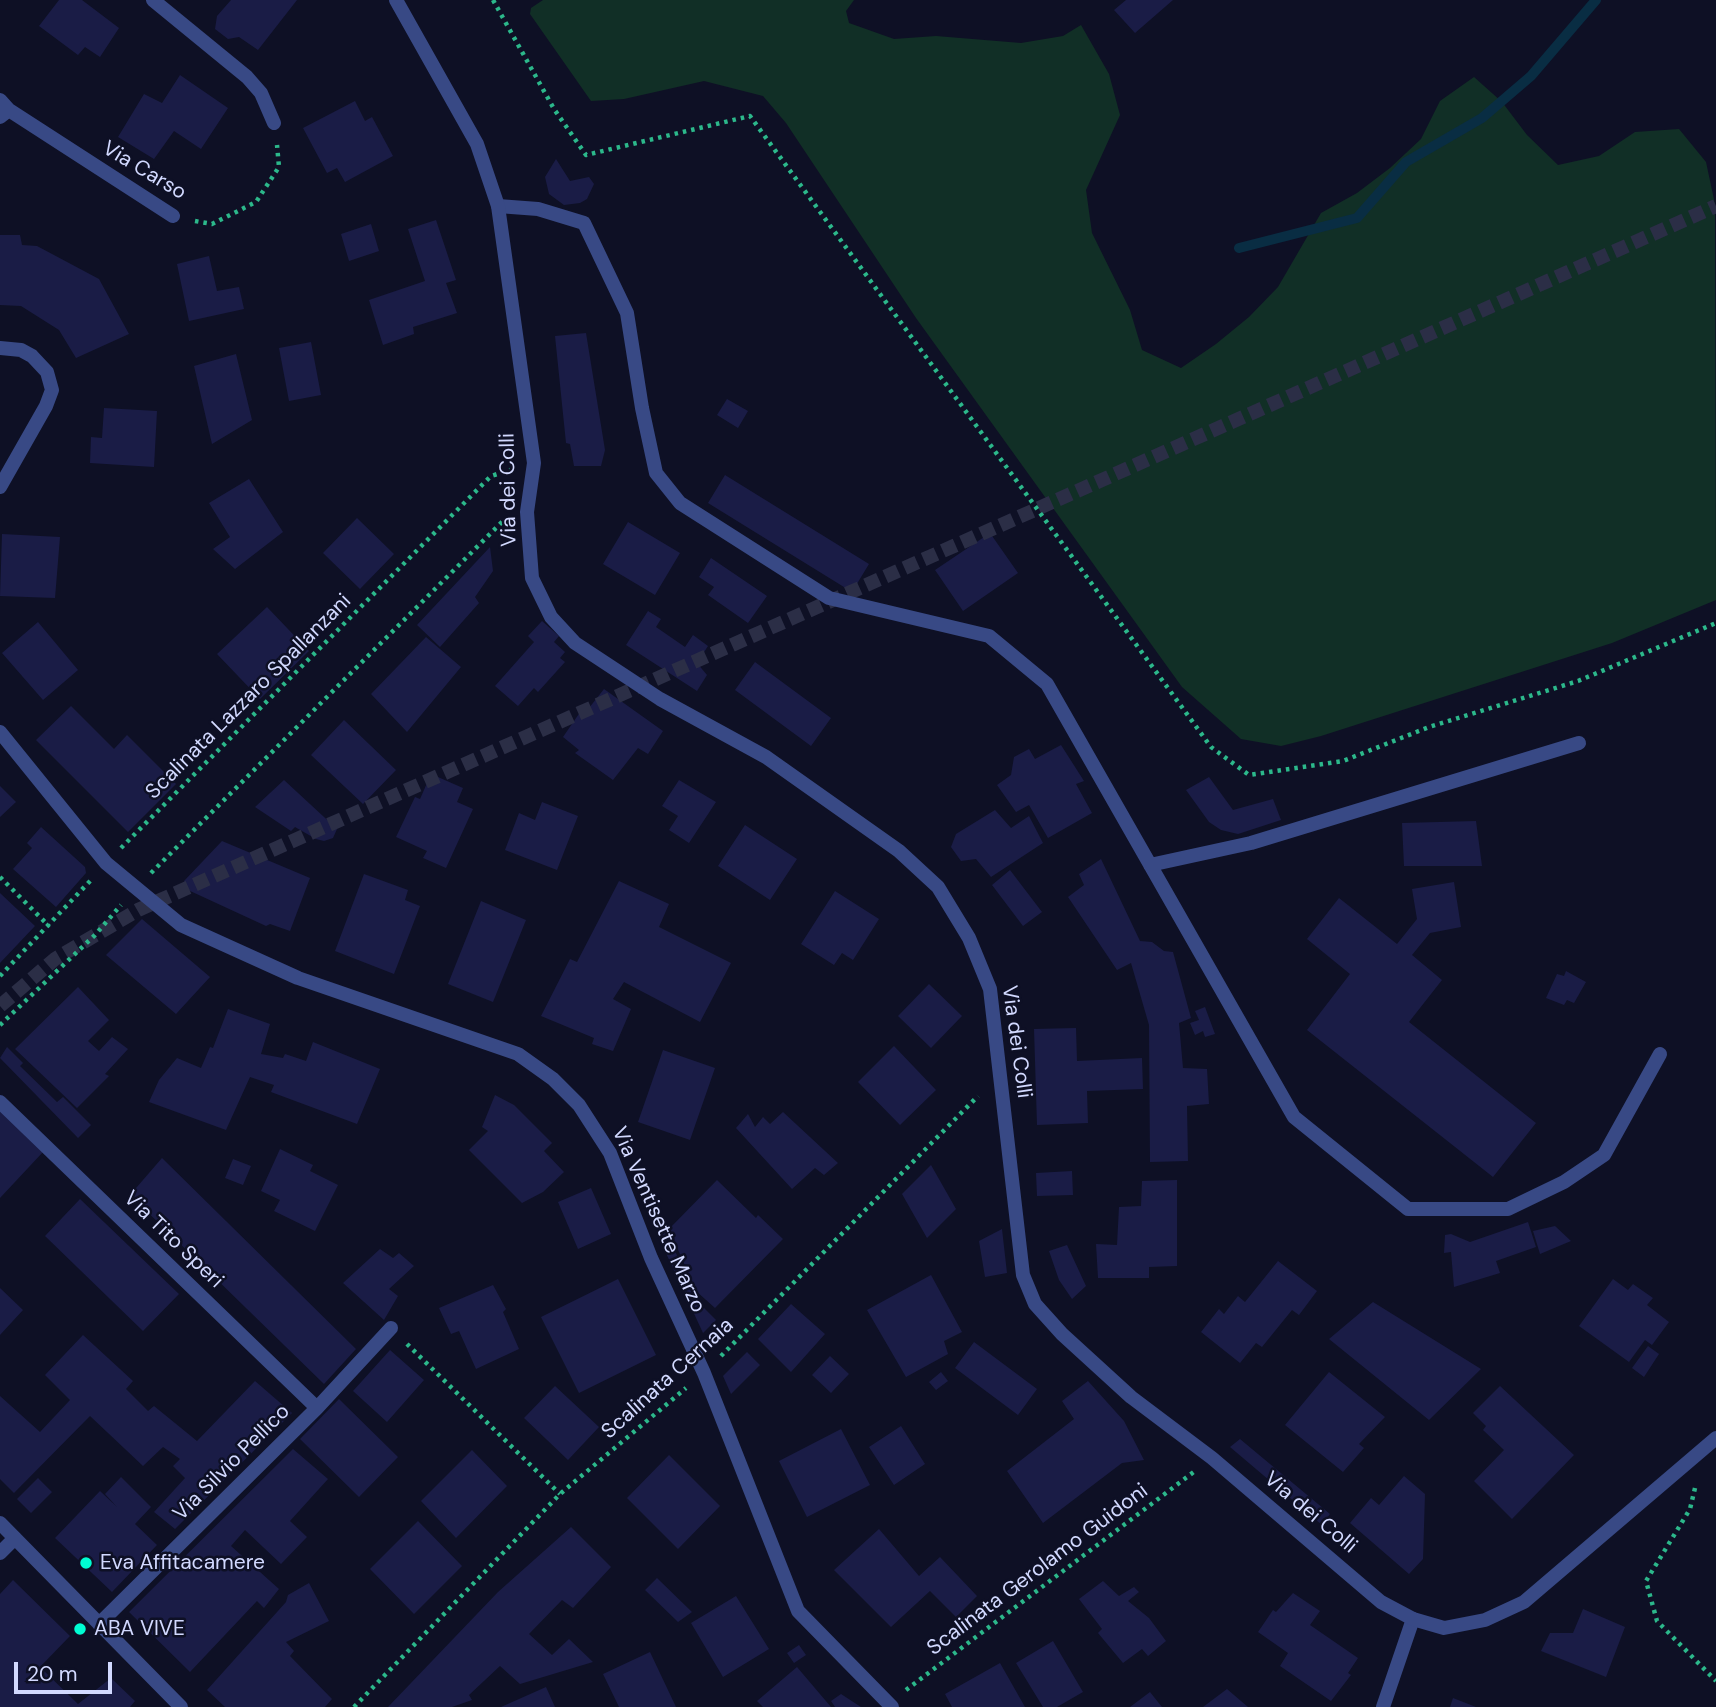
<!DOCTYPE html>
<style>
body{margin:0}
#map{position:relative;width:1716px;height:1707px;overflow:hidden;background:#0e1025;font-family:"DM Sans",sans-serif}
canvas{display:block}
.scale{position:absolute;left:14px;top:1662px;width:98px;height:32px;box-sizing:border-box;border:4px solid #d2d9ff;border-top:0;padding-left:9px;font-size:21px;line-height:24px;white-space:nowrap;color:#d2d9ff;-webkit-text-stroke:5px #0e1025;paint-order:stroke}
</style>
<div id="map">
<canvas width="1716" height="1707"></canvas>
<div class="scale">20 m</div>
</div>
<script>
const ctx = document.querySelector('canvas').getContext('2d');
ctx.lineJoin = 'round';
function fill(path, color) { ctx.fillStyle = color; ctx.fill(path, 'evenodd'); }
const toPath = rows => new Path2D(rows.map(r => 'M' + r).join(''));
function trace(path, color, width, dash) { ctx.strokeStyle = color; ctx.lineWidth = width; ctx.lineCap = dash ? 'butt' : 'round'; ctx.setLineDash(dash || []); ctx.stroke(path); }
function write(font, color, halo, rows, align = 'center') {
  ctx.font = font + ' "DM Sans",sans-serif'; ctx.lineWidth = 5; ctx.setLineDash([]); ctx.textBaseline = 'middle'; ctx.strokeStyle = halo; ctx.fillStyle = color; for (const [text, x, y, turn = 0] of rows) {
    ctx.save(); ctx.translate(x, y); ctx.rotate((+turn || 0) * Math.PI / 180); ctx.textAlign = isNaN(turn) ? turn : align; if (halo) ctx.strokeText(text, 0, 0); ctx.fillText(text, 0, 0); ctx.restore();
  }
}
const green = toPath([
 [543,0,854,0,846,11,849,23,894,39,936,36,1021,43,1063,36,1081,25,1109,74,1120,115,1086,190,1092,233,1130,310,1142,350,1181,368,1216,344,1249,317,1278,287,1321,213,1357,193,1390,168,1421,139,1440,101,1474,77,1502,102,1527,135,1558,165,1599,156,1635,132,1679,129,1706,162,1715,204,1716,600,1612,643,1321,736,1281,746,1241,739,1182,687,916,318,786,123,763,96,704,81,624,99,591,101,530,14,531,8]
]);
const stream = toPath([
 [1239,248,1357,218,1406,162,1482,118,1531,76,1596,0]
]);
const building = toPath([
 [59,0,82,0,119,28,100,57,85,47,78,55,39,26],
 [231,0,297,0,258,50,239,37,228,39,215,29,217,16],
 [1126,0,1173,0,1135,33,1114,10],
 [180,75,228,108,201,149,174,131,154,159,118,137,144,94,162,103],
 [355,101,365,121,372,117,393,156,345,182,337,168,327,173,303,128],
 [556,159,570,181,589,177,594,184,587,199,580,203,564,205,549,194,545,177],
 [436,220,456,280,446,283,457,313,413,327,414,334,383,345,369,300,425,281,408,229],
 [371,224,379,251,349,261,341,234],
 [0,235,20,235,22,245,37,246,99,279,129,334,76,358,59,330,21,306,0,305],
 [209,256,217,291,239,287,244,309,189,321,177,264],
 [586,333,605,450,601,466,574,466,570,444,566,443,555,336],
 [311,342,321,395,289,401,279,348],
 [236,354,252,420,212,444,194,366],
 [727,399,748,411,738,428,717,415],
 [104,408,157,411,154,467,90,463,91,437,102,438],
 [725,475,869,564,852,592,708,503],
 [249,479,283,532,235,569,213,549,230,537,209,503],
 [357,518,394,554,360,589,323,553],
 [628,522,680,553,655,595,603,564],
 [990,533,1018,573,963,611,935,570],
 [2,534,60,537,55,598,0,596],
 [490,547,493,571,475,597,479,603,440,647,417,625],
 [711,558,767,596,748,623,708,595,714,587,699,577],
 [267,607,309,651,260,699,217,654],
 [648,611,661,619,656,627,685,647,693,635,708,646,697,663,707,675,697,691,626,645],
 [542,621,559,636,554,642,565,652,560,658,565,662,538,692,534,688,518,706,495,686,534,642,528,636],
 [38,622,78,670,43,700,2,653],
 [426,637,461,667,407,732,371,694],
 [755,662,831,718,811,746,735,690],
 [604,689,663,731,648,754,638,748,613,780,575,753,579,750,563,737,585,705,589,708],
 [71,706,114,749,127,735,176,784,128,832,36,740],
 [344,720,396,770,363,804,311,755],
 [1061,745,1084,781,1076,784,1092,813,1048,838,1029,805,1016,812,997,785,1011,775,1014,757,1029,749,1035,759],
 [431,774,463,788,457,802,473,809,446,868,423,858,427,851,396,837,415,797,420,799],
 [1209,777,1233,810,1273,799,1281,820,1238,834,1221,830,1209,822,1186,790],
 [284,780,337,829,333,838,324,841,316,839,295,827,291,831,255,807],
 [679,780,716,802,689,843,669,830,678,816,662,806],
 [0,786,16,802,0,817],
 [542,802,578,816,557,870,505,850,519,813,535,820],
 [995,810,1011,828,1029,816,1043,843,991,877,976,859,961,861,951,847,956,834],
 [1476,821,1482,866,1404,866,1402,823],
 [745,825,797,859,770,900,718,866],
 [41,827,85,867,86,873,56,907,13,869,32,848,27,843],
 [222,841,310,878,290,931,270,924,266,926,188,890,184,881],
 [1101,859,1140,941,1152,942,1164,951,1173,952,1191,1018,1179,1023,1183,1068,1207,1069,1209,1104,1187,1106,1188,1161,1150,1162,1149,1025,1131,963,1117,970,1068,897,1084,885,1079,874],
 [1010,870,1042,912,1023,926,992,885],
 [364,874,408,890,405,900,420,906,394,974,335,951],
 [619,881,669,904,659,927,731,963,700,1022,624,982,613,999,631,1009,613,1051,592,1044,594,1038,541,1016,570,959,577,962],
 [1454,882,1461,927,1430,933,1412,955,1442,980,1409,1022,1536,1123,1493,1177,1307,1030,1350,974,1307,939,1339,898,1397,944,1417,919,1412,889],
 [835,891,879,919,853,960,842,953,834,965,801,944],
 [0,893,35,926,0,963],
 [481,901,526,920,493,1002,448,984],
 [142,919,210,977,176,1014,106,955],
 [1566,971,1586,982,1574,1003,1567,1000,1564,1005,1546,998,1557,974,1564,976],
 [929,984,962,1016,931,1048,898,1016],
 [78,987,109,1020,88,1041,99,1051,112,1037,128,1049,105,1074,109,1076,77,1108,15,1049],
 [1205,1007,1215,1034,1205,1037,1203,1031,1195,1035,1190,1023,1199,1020,1195,1011],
 [228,1009,270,1024,261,1054,283,1058,285,1054,306,1061,313,1042,380,1069,357,1124,271,1092,274,1085,250,1077,226,1130,149,1102,159,1080,177,1058,201,1068,210,1047,213,1048],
 [1076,1028,1077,1061,1142,1058,1143,1089,1087,1091,1088,1123,1037,1125,1034,1029],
 [894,1046,936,1090,900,1125,858,1082],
 [7,1047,23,1063,20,1066,57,1102,63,1097,91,1125,78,1138,0,1058],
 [663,1050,715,1068,690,1140,638,1122],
 [495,1095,514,1105,552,1143,544,1151,564,1172,543,1192,522,1203,469,1150,488,1131,482,1127],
 [0,1110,43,1152,0,1198],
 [783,1112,838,1163,824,1175,815,1168,792,1189,736,1128,748,1114,755,1127,763,1117,770,1124],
 [280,1149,313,1165,310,1171,338,1185,315,1231,274,1211,280,1200,261,1191],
 [162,1158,356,1349,324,1384,130,1195],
 [233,1159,251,1166,243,1185,225,1178],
 [931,1165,956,1209,927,1238,902,1194],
 [1072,1171,1073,1195,1037,1196,1036,1173],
 [717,1180,756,1218,758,1215,783,1239,715,1308,696,1291,669,1229],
 [1177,1180,1177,1266,1149,1267,1149,1278,1098,1278,1096,1244,1117,1245,1119,1207,1141,1206,1142,1181],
 [591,1188,611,1234,578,1249,558,1202],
 [80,1199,179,1294,143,1331,45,1236],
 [1528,1222,1536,1247,1496,1261,1500,1273,1454,1287,1451,1252,1444,1253,1445,1235,1451,1234,1470,1242],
 [1555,1226,1571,1241,1540,1254,1533,1231],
 [1002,1229,1007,1273,985,1277,979,1241],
 [666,1232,700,1304,716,1320,703,1333,659,1238],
 [1067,1245,1086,1286,1072,1299,1059,1280,1049,1251],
 [380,1249,393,1258,399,1253,414,1266,389,1289,398,1296,384,1320,343,1283],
 [1278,1261,1317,1291,1299,1315,1292,1310,1262,1347,1256,1343,1240,1363,1201,1332,1219,1309,1224,1314,1238,1296,1245,1302],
 [931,1275,962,1332,944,1341,948,1354,906,1377,867,1310],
 [618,1279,656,1355,579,1393,541,1317],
 [1613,1279,1628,1290,1633,1284,1653,1298,1647,1305,1669,1322,1652,1345,1645,1340,1629,1362,1579,1326],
 [493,1285,506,1309,503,1312,519,1349,476,1369,459,1331,451,1334,439,1308],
 [0,1288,23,1310,0,1335],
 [1373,1302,1481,1369,1429,1420,1329,1339],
 [791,1304,825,1334,791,1372,758,1339],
 [83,1335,133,1381,126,1389,148,1411,154,1406,197,1441,255,1381,292,1413,175,1529,154,1512,185,1478,173,1466,180,1459,163,1447,143,1466,90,1416,14,1493,0,1479,0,1396,40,1432,70,1400,45,1375],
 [974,1342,1037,1389,1018,1415,955,1368],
 [1648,1346,1659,1354,1644,1377,1632,1368],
 [390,1350,424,1380,387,1422,353,1391],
 [747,1352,760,1365,731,1394,723,1376],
 [830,1356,849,1374,831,1393,812,1375],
 [941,1372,948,1381,936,1390,929,1382],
 [1329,1372,1385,1417,1359,1444,1364,1448,1343,1472,1285,1425],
 [1088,1381,1124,1421,1144,1460,1122,1463,1043,1523,1007,1471,1074,1419,1062,1401],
 [555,1386,599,1427,568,1460,524,1418],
 [1500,1386,1574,1455,1512,1519,1474,1481,1504,1450,1483,1430,1486,1426,1473,1413],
 [339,1399,398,1457,359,1497,300,1439],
 [901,1426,925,1464,894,1485,869,1447],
 [841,1429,870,1485,807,1517,779,1461],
 [1240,1439,1330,1514,1322,1525,1230,1447],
 [293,1449,328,1479,290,1521,307,1537,281,1564,245,1530,231,1546,279,1589,264,1608,257,1601,190,1672,129,1612],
 [472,1450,507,1486,456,1538,421,1501],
 [669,1455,720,1506,678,1549,627,1498],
 [1404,1476,1425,1494,1423,1559,1409,1574,1350,1523,1371,1498,1379,1505],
 [121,1477,151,1507,135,1524,157,1545,112,1592,55,1538,100,1491,117,1507,105,1494],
 [38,1478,52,1492,31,1513,17,1499],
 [418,1521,462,1566,414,1614,370,1569],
 [571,1527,611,1567,573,1608,562,1600,529,1634,552,1655,569,1639,593,1662,520,1684,500,1666,469,1695,472,1700,452,1707,388,1707,498,1592],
 [879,1529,919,1576,940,1557,977,1596,956,1617,930,1591,891,1627,834,1570],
 [657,1578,692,1612,678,1622,645,1590],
 [13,1580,70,1636,40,1667,78,1704,111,1678,135,1701,130,1707,0,1707,0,1594],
 [1103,1581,1119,1596,1134,1587,1139,1592,1128,1601,1149,1618,1166,1641,1148,1656,1142,1649,1123,1663,1098,1633,1102,1629,1079,1599],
 [309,1583,329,1621,286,1642,294,1651,290,1656,332,1699,325,1707,225,1707,207,1690,286,1602,288,1595],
 [1293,1593,1320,1611,1310,1625,1358,1658,1348,1673,1351,1675,1331,1701,1280,1666,1288,1653,1258,1632,1273,1610,1276,1612],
 [736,1596,769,1649,723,1677,691,1623],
 [1583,1609,1625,1627,1606,1677,1541,1651,1550,1633,1573,1633],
 [1053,1641,1083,1692,1057,1707,1043,1707,1016,1663],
 [799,1645,806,1655,794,1663,787,1653],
 [650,1652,676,1707,619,1707,603,1674],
 [1000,1663,1025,1707,952,1707,945,1694],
 [797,1667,831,1707,763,1707,757,1701],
 [546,1687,555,1707,501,1707],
 [1227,1689,1248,1707,1203,1707],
 [1150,1692,1162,1707,1130,1707],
 [841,1694,861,1707,835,1707,831,1701],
 [1453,1698,1476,1707,1450,1707]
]);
const tertiaryTunnel = toPath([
 [0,1006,55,959,138,910,1716,206]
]);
const path = toPath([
 [493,0,554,109,586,155,750,116,1211,747,1249,775,1343,761,1429,727,1578,681,1716,623],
 [195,221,212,224,256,202,279,167,277,145],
 [121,848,491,476,510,470],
 [151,873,504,520],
 [0,877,49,926],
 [0,976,91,880],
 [0,1025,95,935,121,905],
 [407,1344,560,1494],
 [721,1356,978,1096],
 [1695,1488,1690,1509,1646,1581,1657,1621,1716,1681],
 [906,1690,1195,1471],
 [354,1707,560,1494,686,1388]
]);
const service = toPath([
 [498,206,538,209,584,223,627,313,642,408,656,473,680,503,829,598,989,636,1047,684,1294,1117,1408,1209,1508,1209,1564,1182,1604,1155,1660,1054],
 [1150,865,1251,843,1579,743]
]);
const minor = toPath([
 [153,0,247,77,261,93,274,123],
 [0,100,9,110,0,117],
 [9,110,173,216],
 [0,348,21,350,32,356,47,372,52,390,46,406,0,487],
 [0,732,106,863,181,925,298,978,518,1054,553,1079,579,1105,610,1153,651,1258,704,1373,798,1611,892,1707],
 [0,1102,317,1408],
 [0,1523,181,1707],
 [0,1553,15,1538],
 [99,1624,317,1408,391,1328],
 [1383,1707,1413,1619]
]);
const tertiary = toPath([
 [396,0,477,144,498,206,534,463,527,512,532,578,551,617,575,643,660,699,766,757,899,851,938,887,969,938,990,989,1023,1275,1035,1304,1062,1334,1131,1397,1212,1458,1381,1602,1413,1619,1444,1628,1485,1620,1524,1602,1716,1438]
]);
const markers = [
 [86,1563,7,"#00fdd3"],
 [80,1629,7,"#00fdd3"]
];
const streetNames = [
 ["Via Carso",144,171,31],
 ["Via dei Colli",509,490,-91],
 ["Scalinata Lazzaro Spallanzani",249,697,-45],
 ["Via dei Colli",1016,1042,82],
 ["Via Ventisette Marzo",658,1220,66],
 ["Via Tito Speri",173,1240,44],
 ["Scalinata Cernaia",668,1379,-42],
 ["Via Silvio Pellico",232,1463,-45],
 ["Via dei Colli",1310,1513,40],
 ["Scalinata Gerolamo Guidoni",1038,1570,-37]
];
const poiNames = [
 ["Eva Affitacamere",100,1563],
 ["ABA VIVE",94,1629]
];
fill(green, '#112f26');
trace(stream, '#092d43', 10);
fill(building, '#1a1c46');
trace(tertiaryTunnel, '#2b2e46', 14, [14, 7]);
trace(path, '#2cb88b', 4.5, [3.5, 5]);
trace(service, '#384985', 14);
trace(minor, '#384985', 14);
trace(tertiary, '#384985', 14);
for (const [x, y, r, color] of markers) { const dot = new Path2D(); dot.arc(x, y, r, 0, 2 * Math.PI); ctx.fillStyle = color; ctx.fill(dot); trace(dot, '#0e1025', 2.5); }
write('21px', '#d2d9ff', '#0e1025', streetNames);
write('21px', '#d2d9ff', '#0e1025', poiNames, 'left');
</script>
